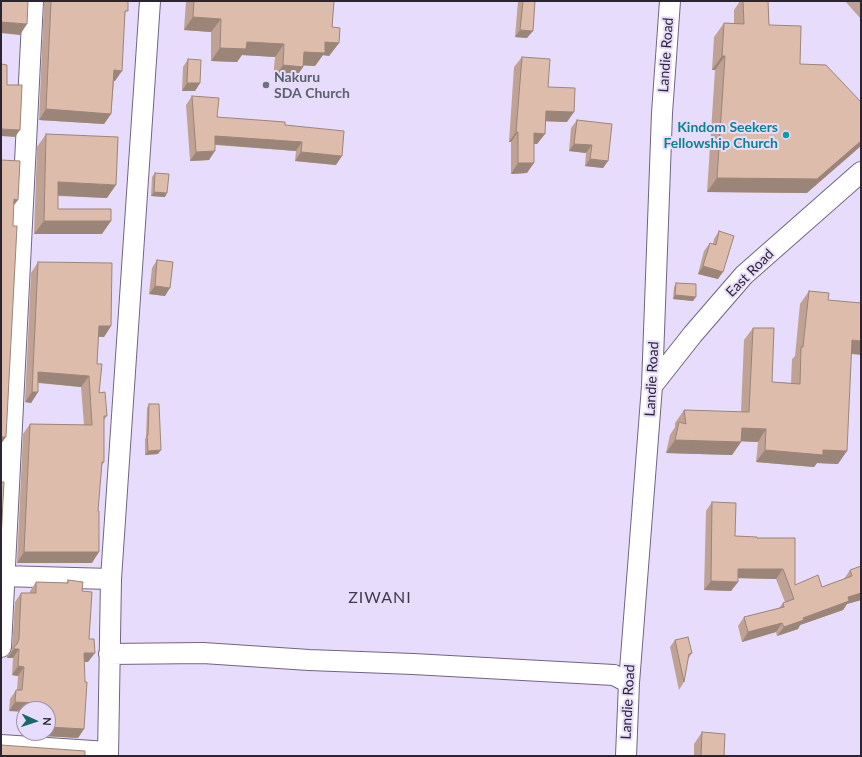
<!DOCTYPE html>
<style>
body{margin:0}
#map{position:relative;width:862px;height:757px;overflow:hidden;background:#e8dcfc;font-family:Lato,sans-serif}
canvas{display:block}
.frame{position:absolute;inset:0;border:2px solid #2a2531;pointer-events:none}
.north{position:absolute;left:16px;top:701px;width:40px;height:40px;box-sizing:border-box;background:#e8dcfc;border:1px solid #9c93ab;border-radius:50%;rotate:93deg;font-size:11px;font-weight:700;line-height:16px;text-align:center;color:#2a2531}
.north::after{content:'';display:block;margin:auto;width:14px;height:18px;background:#1a686c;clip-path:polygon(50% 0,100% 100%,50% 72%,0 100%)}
</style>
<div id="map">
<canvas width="862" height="757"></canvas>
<div class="frame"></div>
<div class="north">N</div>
</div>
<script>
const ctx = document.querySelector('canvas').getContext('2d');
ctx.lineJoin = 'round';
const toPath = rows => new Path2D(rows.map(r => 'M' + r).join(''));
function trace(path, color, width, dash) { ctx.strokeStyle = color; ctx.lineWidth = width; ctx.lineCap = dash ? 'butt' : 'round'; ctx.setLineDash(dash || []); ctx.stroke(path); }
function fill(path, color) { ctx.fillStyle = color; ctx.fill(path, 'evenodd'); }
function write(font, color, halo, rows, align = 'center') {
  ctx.font = font + ' Lato,sans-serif'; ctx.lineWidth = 4; ctx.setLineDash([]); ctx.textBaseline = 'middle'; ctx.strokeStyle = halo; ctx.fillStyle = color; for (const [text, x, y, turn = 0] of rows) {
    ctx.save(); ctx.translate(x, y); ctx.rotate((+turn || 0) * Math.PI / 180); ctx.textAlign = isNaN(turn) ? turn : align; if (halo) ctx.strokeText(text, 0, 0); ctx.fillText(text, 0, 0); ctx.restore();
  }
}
const minor = toPath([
 [652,386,693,334,744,275,861,172],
 [1,576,111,579],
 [1,647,33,1],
 [109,654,203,653,309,660,413,664,614,675,629,683],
 [1,745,108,752],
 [108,756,111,579,150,1],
 [626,756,629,683,652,386,662,113,670,1]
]);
const wall = toPath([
 [44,1,128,1,125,15,115,81,114,81,111,114,104,124,39,120],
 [186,1,334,1,332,27,339,43,329,56,323,55,315,66,303,65,303,67,294,80,273,79,275,57,242,55,237,62,211,61,211,32,184,30],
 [518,1,535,1,527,38,515,37],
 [740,1,768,1,769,25,800,64,807,193,707,192,715,70,712,70,714,37,724,23,734,23,734,10],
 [845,1,861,1,861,18,860,18],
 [522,57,548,87,567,122,545,121,545,134,537,144,534,144,527,173,511,174,511,142,509,142,514,67],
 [188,59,200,83,195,91,182,91,183,67],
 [192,96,217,117,285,125,336,165,295,161,296,151,215,145,209,160,190,161,186,105],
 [577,120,608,161,603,168,585,166,586,153,569,151,571,128],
 [46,134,107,198,58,196,58,209,102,234,34,234,37,147],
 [155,173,165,197,151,196,152,177],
 [719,231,718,279,698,274,704,251,710,243,713,244,714,239],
 [157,260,165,296,149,294,152,268],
 [38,262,111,326,104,337,98,337,97,364,99,393,107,416,104,420,104,462,102,465,92,563,17,563,23,434,30,424,84,425,81,387,38,383,38,392,31,403,25,402,31,273],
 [676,283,693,301,673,299,674,287],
 [809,291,828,300,851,354,838,464,817,463,814,467,756,462,758,442,741,441,741,442,732,455,666,453,670,435,675,427,675,423,684,410,741,412,744,340,753,328,772,382,791,383,792,359,795,356,800,304],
 [149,404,158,454,145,455,145,439,146,437,147,408],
 [712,502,735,536,757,538,795,585,822,587,844,579,850,570,861,600,847,604,843,610,800,625,798,629,777,636,776,632,742,642,738,626,744,617,779,608,783,603,785,602,776,579,738,578,738,582,731,591,704,590,706,511],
 [68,580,82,591,88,662,84,662,84,729,78,738,27,735,27,733,48,733,48,709,24,709,9,711,10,699,16,690,17,690,18,676,12,675,13,658,7,658,7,656,12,650,12,648,15,602,21,593,30,593,30,591,36,582,66,583],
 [675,640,692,653,688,659,684,682,679,690,670,647],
 [702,732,724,756,694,756,694,744]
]);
const shadedWall = toPath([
 [193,17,221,19,211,32,184,30],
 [1,22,27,24,20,35,1,33],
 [520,30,533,31,527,38,515,37],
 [247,42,284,44,275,57,242,55,237,62,211,61,220,48],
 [325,42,339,43,329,56,323,55,315,66,295,65,304,52],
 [722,56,725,56,715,70,712,70],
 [283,65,303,67,294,80,273,79],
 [114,70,122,71,115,81,107,80],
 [187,83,200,83,195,91,182,91],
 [46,109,111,114,104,124,39,120],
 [546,111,574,112,567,122,539,121],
 [1,129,20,130,15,137,1,136],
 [516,132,518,132,511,142,509,142],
 [534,133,545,134,537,144,527,144],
 [215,136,302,142,296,151,209,144],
 [861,141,861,146,807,193,707,192,717,178],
 [574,144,592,145,586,153,569,151],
 [215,151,209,160,190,161,196,152],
 [301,152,342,156,336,165,295,161],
 [590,159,608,161,603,168,585,166],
 [518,163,534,163,527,173,511,174],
 [58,182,116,185,107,198,49,195],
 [154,192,167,193,165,197,151,196],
 [14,199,18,200,11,209],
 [44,221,111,221,102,234,34,234],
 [703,266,723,272,718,279,698,274],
 [155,286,170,288,165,296,149,294],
 [675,295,696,297,693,301,673,299],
 [99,326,111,326,104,337,92,336],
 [852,340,861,341,861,355,843,353],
 [38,372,89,376,81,387,32,382],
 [32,392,38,392,31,403,25,402],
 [742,428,766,429,758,442,733,441],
 [1,437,6,437,1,444],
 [675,440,741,442,732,455,666,453],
 [161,450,158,454,145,455,148,451],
 [765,450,823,450,847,451,838,464,817,463,814,467,756,462],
 [24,552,99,552,92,563,17,563],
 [738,569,783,569,776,579,732,578],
 [711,581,738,582,731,591,704,590],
 [861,593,861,600,847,604,843,610,800,625,798,629,777,636,784,627,848,597],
 [782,623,776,632,742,642,748,632],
 [14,649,19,649,13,658,7,658],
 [84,653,95,653,88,662,78,662],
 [18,666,24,667,18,676,12,675],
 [15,702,35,703,31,709,24,709,24,712,9,711],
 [48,727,84,729,78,738,27,735,28,733,48,733]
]);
const building = toPath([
 [1,1,28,1,27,24,1,22,1,1],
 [51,1,128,1,128,11,125,11,122,71,114,70,111,114,46,109,51,1],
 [194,1,334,1,332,27,340,28,339,43,325,42,325,53,304,52,303,67,283,65,284,44,247,42,246,49,220,48,221,19,193,17,194,1],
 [523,1,535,1,533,31,520,30,523,1],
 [743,1,768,1,769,25,801,26,800,64,826,65,861,102,861,141,817,179,717,178,725,56,722,56,724,23,744,24,743,1],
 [522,57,550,59,548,87,575,88,574,112,546,111,545,134,534,133,534,163,518,163,518,132,516,132,522,57],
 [188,59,201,60,200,83,187,83,188,59],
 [1,64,7,65,7,85,22,85,20,130,1,129,1,64],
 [192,96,219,98,217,117,285,122,285,125,344,131,342,156,301,152,302,142,215,136,215,151,196,152,192,96],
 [577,120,612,124,608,161,590,159,592,145,574,144,577,120],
 [46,134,118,137,116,185,58,182,58,209,111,209,111,221,44,221,46,134],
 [1,160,20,161,18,200,14,199,13,226,17,226,6,437,1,437,1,160],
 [155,173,169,174,167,193,154,192,155,173],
 [719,231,734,236,723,272,703,266,710,243,716,245,719,231],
 [157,260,173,262,170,288,155,286,157,260],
 [38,262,112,263,111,326,99,326,97,364,102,364,99,393,105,392,107,416,104,416,104,462,102,462,98,511,99,511,99,552,24,552,30,424,92,425,89,376,38,372,38,392,32,392,38,262],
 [676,283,696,284,696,297,675,295,676,283],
 [809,291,829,293,828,300,861,303,861,341,852,340,847,451,823,450,823,455,765,450,766,429,742,428,741,442,675,440,679,422,686,424,684,410,749,412,753,328,774,328,772,382,800,384,801,347,803,347,809,291],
 [149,404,159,404,161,450,148,451,147,435,148,435,149,404],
 [1,482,4,482,1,539,1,482],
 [712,502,736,503,735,536,757,537,757,538,795,538,795,585,818,575,822,587,852,576,850,570,861,566,861,593,848,597,849,601,803,618,804,620,784,627,782,623,748,632,744,617,784,607,783,603,794,599,783,569,738,569,738,582,711,581,712,502],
 [68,580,83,582,82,591,92,592,89,639,94,639,95,653,84,653,85,682,87,682,84,729,48,727,48,709,35,709,35,703,15,702,16,690,22,690,24,667,18,666,19,649,14,649,14,647,17,644,19,639,21,593,36,593,36,582,68,583,68,580],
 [688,637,692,653,689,654,684,682,675,640,688,637],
 [702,732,725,734,724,756,701,756,702,732],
 [1,745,85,751,85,756,1,756,1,745]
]);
const markers = [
 [266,85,4,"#6b7280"],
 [786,135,4,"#0f9aa8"]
];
const streetNames = [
 ["Landie Road",666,55,-86],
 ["East Road",750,273,-45],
 ["Landie Road",652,379,-87],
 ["Landie Road",628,702,-87]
];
const worshipNames = [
 ["Nakuru",274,77],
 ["SDA Church",274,93]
];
const cultureNames = [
 ["Kindom Seekers",778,127],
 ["Fellowship Church",778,143]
];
const quarterNames = [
 ["ZIWANI",380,598]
];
trace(minor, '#706581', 22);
trace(minor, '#fff', 20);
fill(wall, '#bfa294');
fill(shadedWall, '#9b8478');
fill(building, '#debcac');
trace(building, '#9b8478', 1);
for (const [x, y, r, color] of markers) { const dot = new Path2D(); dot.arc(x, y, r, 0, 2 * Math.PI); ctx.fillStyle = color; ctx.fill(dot); trace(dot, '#e8dcfc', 1.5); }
write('14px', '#2a2531', '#e8dcfc', streetNames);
write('bold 14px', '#5b616d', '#e8dcfc', worshipNames, 'left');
write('bold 14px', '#0d838f', '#e8dcfc', cultureNames, 'right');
ctx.letterSpacing = '1px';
write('16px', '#423851', '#e8dcfc', quarterNames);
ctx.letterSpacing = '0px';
</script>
